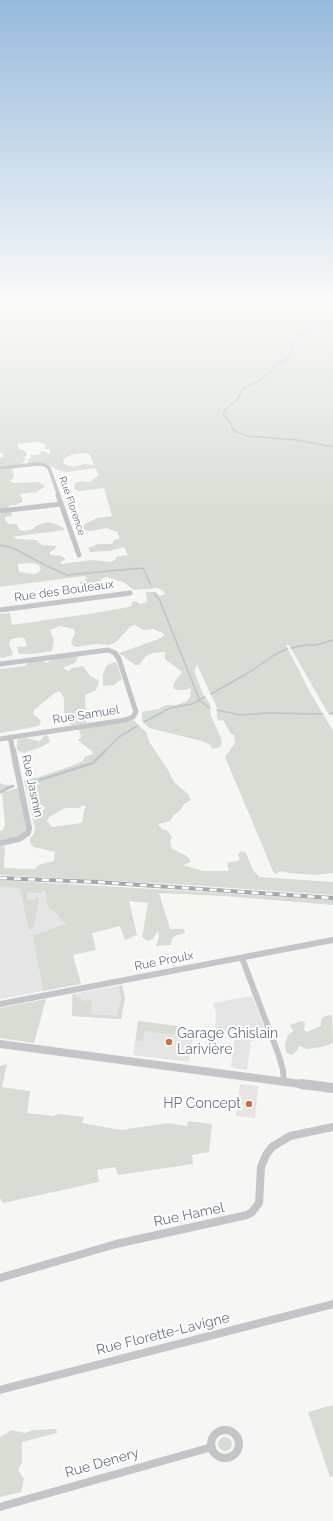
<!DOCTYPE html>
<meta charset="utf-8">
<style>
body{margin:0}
canvas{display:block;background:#f6f6f4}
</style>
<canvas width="333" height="1521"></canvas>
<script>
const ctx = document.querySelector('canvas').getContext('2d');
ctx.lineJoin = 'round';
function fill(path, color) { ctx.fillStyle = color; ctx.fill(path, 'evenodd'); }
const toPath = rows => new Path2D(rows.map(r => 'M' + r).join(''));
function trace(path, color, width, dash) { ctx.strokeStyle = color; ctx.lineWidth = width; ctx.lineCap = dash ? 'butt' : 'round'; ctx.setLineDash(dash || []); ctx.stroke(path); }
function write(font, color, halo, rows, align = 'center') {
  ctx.font = font + ' Raleway,sans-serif'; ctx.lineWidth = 4; ctx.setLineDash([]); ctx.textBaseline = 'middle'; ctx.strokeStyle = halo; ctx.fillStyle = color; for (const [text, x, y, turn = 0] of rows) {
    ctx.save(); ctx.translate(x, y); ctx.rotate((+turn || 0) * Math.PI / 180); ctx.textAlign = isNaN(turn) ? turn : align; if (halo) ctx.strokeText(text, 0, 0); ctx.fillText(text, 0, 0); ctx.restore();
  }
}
const built = toPath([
 [0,885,61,887,67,924,39,970,43,991,0,999],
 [122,985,125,998,121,1019,72,1016,72,994],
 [252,996,266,1032,256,1034,254,1041,251,1041,247,1070,231,1067,235,1033,215,1031,216,1013,213,1003],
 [138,1021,194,1029,189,1062,133,1055],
 [240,1084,258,1086,255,1118,236,1116]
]);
const green = toPath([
 [0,301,333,301,333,715,329,715,289,645,286,645,310,692,333,731,333,873,315,875,289,873,282,871,275,874,273,871,225,757,235,743,234,735,231,734,223,720,219,721,217,718,217,708,197,664,194,671,204,696,210,704,211,716,221,738,222,743,220,747,213,749,209,744,198,740,149,728,142,721,142,712,159,709,166,705,177,705,187,701,190,697,191,688,184,690,176,690,173,688,174,683,182,672,165,659,165,652,153,653,146,656,139,665,135,665,119,653,156,640,164,636,163,633,153,629,144,630,135,625,131,626,116,642,109,645,97,644,76,647,71,644,72,639,75,634,74,629,60,626,50,630,54,640,52,651,32,654,19,654,17,647,27,646,25,639,22,637,11,639,9,644,13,655,3,658,0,657,0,614,10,613,12,625,95,613,129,607,132,605,132,602,136,601,140,604,147,602,146,592,156,592,160,596,165,594,162,590,157,588,134,590,125,583,106,577,101,579,99,588,96,591,90,591,87,589,87,586,80,584,80,582,86,580,87,577,84,576,0,587,0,514,11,512,12,516,5,517,5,520,9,524,16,524,20,530,25,531,33,529,36,526,48,522,63,527,64,530,18,536,13,537,17,539,36,540,42,545,56,546,55,549,50,552,50,555,61,556,66,559,61,562,61,564,91,560,111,562,115,560,116,557,128,555,124,547,110,551,90,552,88,548,98,544,112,544,114,540,120,538,117,532,107,528,92,531,86,531,82,528,85,524,97,518,112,516,104,488,79,491,74,489,75,483,81,481,91,482,92,480,99,475,95,468,68,472,60,471,45,463,28,464,28,459,31,458,30,455,38,455,41,453,40,452,43,451,49,454,50,452,50,449,45,449,45,444,37,442,17,444,19,449,24,450,27,455,23,458,26,459,22,464,0,467,0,458,3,457,3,453,0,453],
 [86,453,90,455,94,465,84,464,74,467,64,464,63,461,65,458,73,454],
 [33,563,39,565,41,569,39,572,34,574,19,572,18,564],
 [12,468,14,476,10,481,12,483,39,482,45,486,37,492,20,494,22,499,22,502,16,505,10,505,7,509,0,510,0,470],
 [76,655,78,657,75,663,64,667,64,669,69,671,72,668,83,666,90,676,98,680,99,682,96,690,85,695,86,723,72,725,68,722,64,713,64,698,60,692,56,692,34,710,33,714,41,721,39,726,0,733,0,669,25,666,29,662,43,659,46,663,55,658],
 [116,662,122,679,114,685,103,686,103,674,106,667,109,664],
 [133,720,146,732,150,743,168,770,174,782,188,794,191,800,184,804,181,810,174,815,170,821,158,824,162,829,168,831,172,837,170,842,172,849,187,856,191,862,183,865,203,871,229,871,227,863,240,860,238,855,241,851,246,853,253,870,259,877,333,882,333,895,174,884,0,875,0,846,5,846,4,868,35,869,38,865,54,861,55,852,33,847,30,843,30,838,34,834,35,828,24,780,39,777,71,766,83,761,85,757,92,754,93,752,78,740,81,737,79,729],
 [83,805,86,807,84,810,82,823,52,827,47,821,49,817,58,812,66,808,79,808],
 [45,735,48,736,50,742,41,747,24,753,17,750,17,740,26,738,40,741],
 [0,783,5,785,12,785,4,792,18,788,26,828,24,833,19,836,0,840,0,831,3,830,5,825,2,793,0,794],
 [0,880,288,897,333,900,333,905,224,896,159,893,170,929,184,929,185,931,184,933,175,936,172,939,171,945,156,946,159,937,158,931,153,939,148,941,142,937,148,903,129,901,137,935,125,940,120,926,92,933,96,950,73,955,81,984,43,991,33,936,67,923,61,920,58,915,49,908,46,902,47,896,44,890,40,893,27,892,27,900,35,900,35,897,39,898,34,926,29,931,20,888,0,887],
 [119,985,122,985,125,998,121,1019,72,1016,73,994,85,1001,92,1000,90,1014,117,1016,121,999],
 [46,999,34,1043,0,1038,0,1008],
 [332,1015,333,1043,322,1047,306,1049,300,1046,294,1054,290,1055,286,1052,285,1044,288,1035,293,1031,290,1025,302,1021,305,1023,304,1030,307,1032,321,1026,321,1019,325,1016],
 [138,1021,177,1026,175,1035,145,1031,143,1041,136,1040],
 [7,1064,2,1087,30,1091,27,1113,53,1116,59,1114,84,1117,82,1123,121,1130,168,1123,187,1126,188,1121,212,1124,209,1152,192,1155,193,1164,118,1175,115,1167,97,1170,99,1182,3,1203,0,1198,0,1066],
 [333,1405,333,1476,330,1477,308,1412],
 [56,1429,57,1433,22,1442,22,1463,18,1470,24,1479,21,1492,0,1497,0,1437,12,1430,25,1433,33,1430],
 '218 1444a7 7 0 1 1 14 0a7 7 0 1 1-14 0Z'
]);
const streamFar1 = toPath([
 [332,301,294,343,290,357,272,368,272,370,260,380,244,388,237,400,225,410,223,414,231,424,233,430,247,436,297,440,333,447],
 [0,545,13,548,45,565],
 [47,566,67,575,143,568,151,585],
 [154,593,160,601,200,701,210,708],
 [291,648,306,645,317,645,333,640],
 [211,694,248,673,276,654,287,649],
 [217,710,240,715,270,713,323,714],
 [330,713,333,713],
 [144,722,170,708,192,704,205,697],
 [105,751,119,737,137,726]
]);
const stream = toPath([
 [30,783,93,763,106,750],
 [0,792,13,786]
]);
const minorFar3 = toPath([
 [0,468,38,464,45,465,49,468,59,496]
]);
const minorFar2 = toPath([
 [58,495,79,555],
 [0,511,61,504],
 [0,610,130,593],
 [0,664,108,650,115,653,119,659,136,712,133,717,125,720,0,739],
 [10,737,13,751]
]);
const minorFar1 = toPath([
 [0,843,19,839,28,833,29,828,13,750],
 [242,958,278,1053,283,1070,284,1082],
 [0,1004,333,940]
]);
const minor = toPath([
 [0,1278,116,1244,247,1215,252,1212,259,1203,261,1167,266,1155,272,1147,290,1136,333,1127],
 [0,1390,333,1304],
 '211 1444a14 14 0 1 1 28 0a14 14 0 1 1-28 0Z',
 [0,1507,212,1447]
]);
const tertiaryFar1 = toPath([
 [0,1044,308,1085]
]);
const tertiary = toPath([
 [301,1084,333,1088]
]);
const rail = toPath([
 [0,878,97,882,333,898]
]);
const markers = [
 [169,1042,4,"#ce703c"],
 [249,1104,4,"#ce703c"]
];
const farStreetnames = [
 ["Rue Florence",72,506,71]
];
const streetNames = [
 ["Rue des Bouleaux",64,591,-8],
 ["Rue Samuel",86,715,-9],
 ["Rue Jasmin",32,786,78],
 ["Rue Proulx",164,961,-11]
];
const nearPoinames = [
 ["Garage Ghislain",177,1034],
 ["Larivière",177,1050],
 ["HP Concept",241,1104,"right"]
];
const nearStreetnames = [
 ["Rue Hamel",189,1215,-12],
 ["Rue Florette-Lavigne",163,1334,-14],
 ["Rue Denery",102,1463,-16]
];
fill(built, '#e4e5e4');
fill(green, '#d7ddd5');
trace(streamFar1, '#bdc4ca', 1.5);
trace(stream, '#bdc4ca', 2.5);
trace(minorFar3, '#c3c5c8', 3.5);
trace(minorFar2, '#c3c5c8', 5);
trace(minorFar1, '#c3c5c8', 6);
trace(minor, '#c3c5c8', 8);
trace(tertiaryFar1, '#c3c5c8', 8);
trace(tertiary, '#c3c5c8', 10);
trace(rail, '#a4a8ad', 4);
trace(rail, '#fff', 2.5, [7]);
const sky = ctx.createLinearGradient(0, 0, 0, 514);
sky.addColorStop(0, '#97badc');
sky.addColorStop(0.59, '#fbfbfa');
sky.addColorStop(1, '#fbfbfa00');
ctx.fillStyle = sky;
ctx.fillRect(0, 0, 333, 514);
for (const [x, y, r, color] of markers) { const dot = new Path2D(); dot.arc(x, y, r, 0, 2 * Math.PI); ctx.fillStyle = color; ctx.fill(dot); trace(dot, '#fff', 1.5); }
write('10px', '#697381', '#fff', farStreetnames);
write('12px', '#697381', '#fff', streetNames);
write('14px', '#697381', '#fff', nearPoinames, 'left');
write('14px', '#697381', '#fff', nearStreetnames);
</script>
